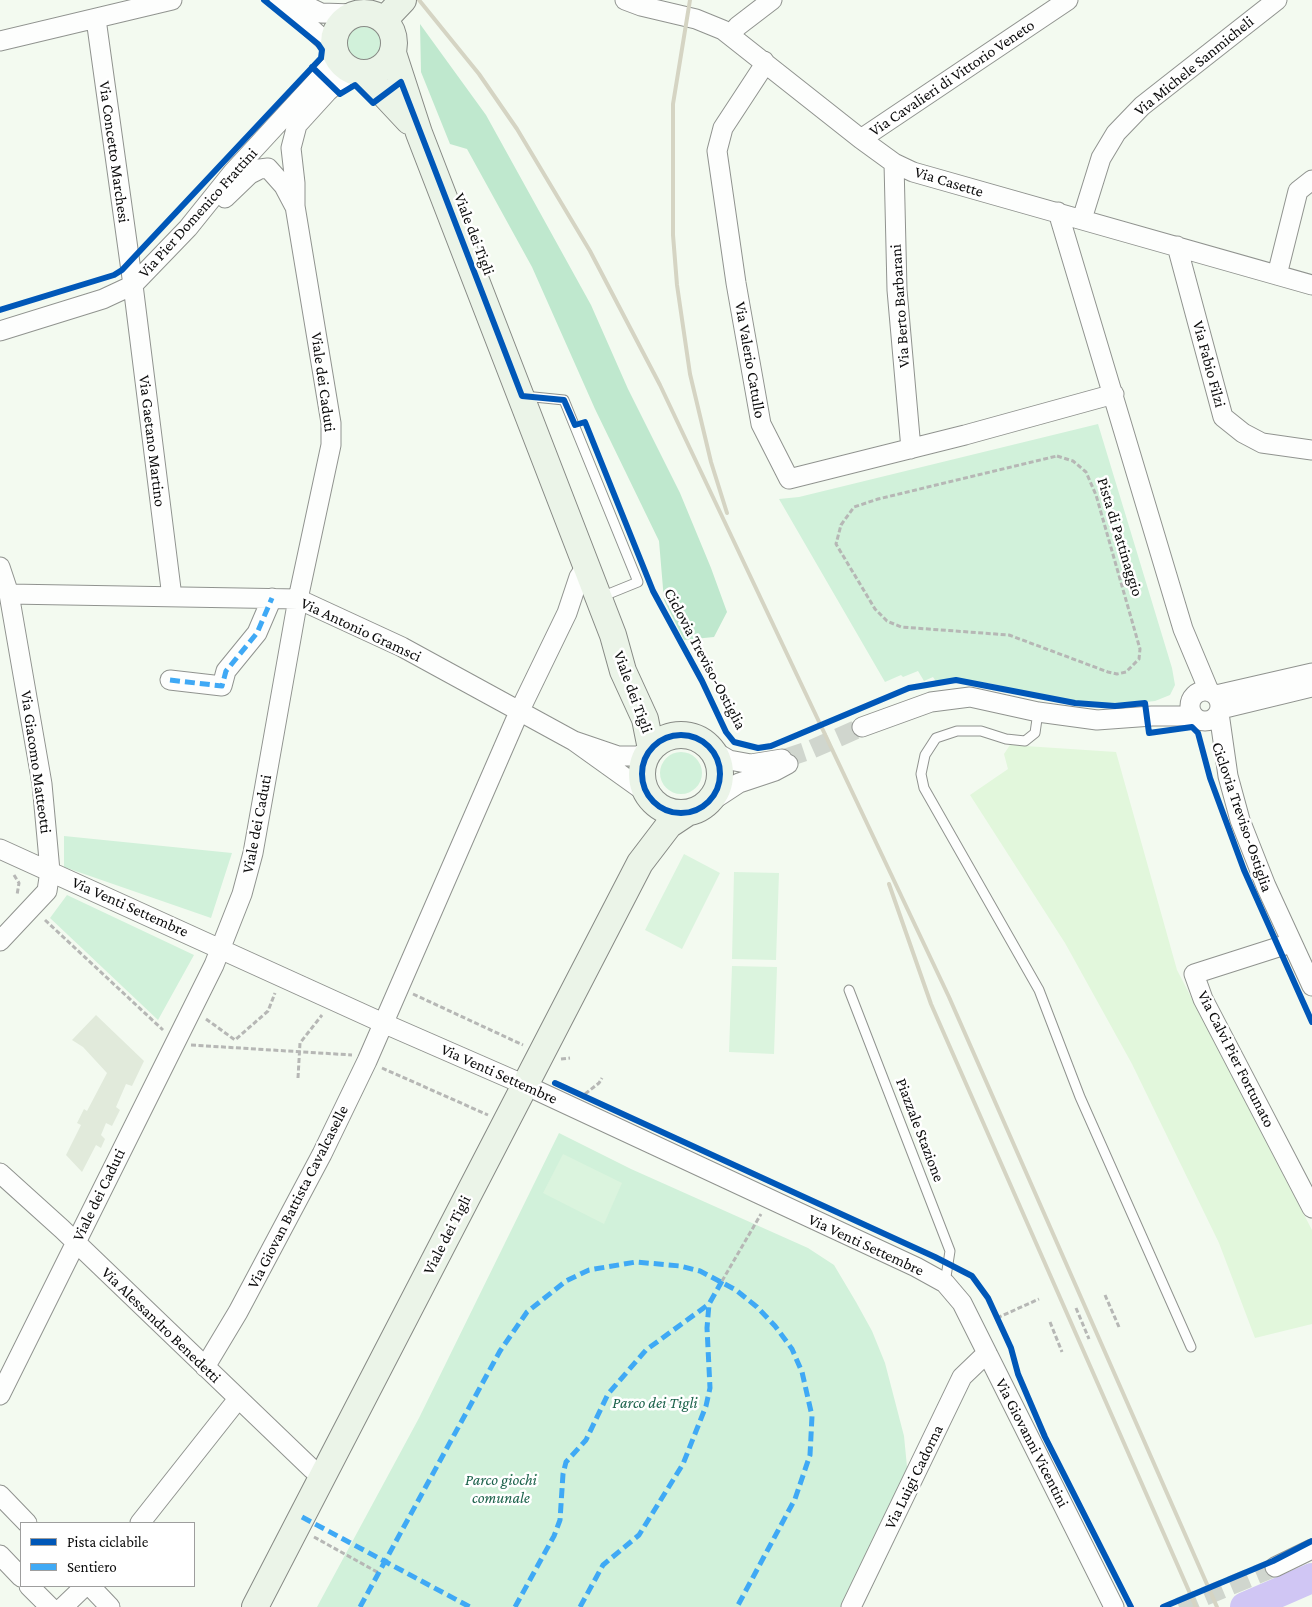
<!DOCTYPE html>
<style>
body{margin:0}
#map{position:relative;width:1312px;height:1607px;overflow:hidden;background:#f3faf0;font-family:"Crimson Pro",serif}
canvas{display:block}
.legend{position:absolute;left:20px;top:1522px;width:175px;height:65px;box-sizing:border-box;background:#fff;border:1px solid #9e9e9e;margin:0;padding:6px 9px;list-style:none;font-size:15px;color:#0c0c0c}
.legend li{display:flex;align-items:center;gap:10px;height:25px}
.legend b{width:25px;border:1px solid #9e9e9e}
</style>
<div id="map">
<canvas width="1312" height="1607"></canvas>
<ul class="legend">
<li><b style="height:6px;background:#0057b8"></b>Pista ciclabile</li>
<li><b style="height:6px;background:#3fa9f5"></b>Sentiero</li>
</ul>
</div>
<script>
const ctx = document.querySelector('canvas').getContext('2d');
ctx.lineJoin = 'round';
function fill(path, color) { ctx.fillStyle = color; ctx.fill(path, 'evenodd'); }
const toPath = rows => new Path2D(rows.map(r => 'M' + r).join(''));
function trace(path, color, width, dash) { ctx.strokeStyle = color; ctx.lineWidth = width; ctx.lineCap = dash ? 'butt' : 'round'; ctx.setLineDash(dash || []); ctx.stroke(path); }
function write(font, color, halo, rows, align = 'center') {
  ctx.font = font + ' "Crimson Pro",serif'; ctx.lineWidth = 5; ctx.setLineDash([]); ctx.textBaseline = 'middle'; ctx.strokeStyle = halo; ctx.fillStyle = color; for (const [text, x, y, turn = 0] of rows) {
    ctx.save(); ctx.translate(x, y); ctx.rotate((+turn || 0) * Math.PI / 180); ctx.textAlign = isNaN(turn) ? turn : align; if (halo) ctx.strokeText(text, 0, 0); ctx.fillText(text, 0, 0); ctx.restore();
  }
}
const farmland = toPath([
 [1010,745,1116,752,1177,970,1312,1230,1312,1324,1255,1338,1219,1243,1132,1064,1065,943,970,795,1008,769,1004,754]
]);
const green = toPath([
 '347 43a17 17 0 1 1 34 0a17 17 0 1 1-34 0Z',
 [1098,424,1172,668,1175,685,1170,695,1155,701,1137,703,1090,704,1063,701,993,684,973,681,937,683,933,677,924,681,918,671,903,677,901,675,885,682,779,499,799,497],
 '660 773a21 21 0 1 1 42 0a21 21 0 1 1-42 0Z',
 [64,836,232,853,211,918,64,867],
 [67,895,194,955,158,1020,50,918],
 [559,1133,631,1169,808,1248,834,1265,856,1302,872,1331,885,1363,904,1436,908,1477,845,1607,317,1607,419,1418]
]);
const forest = toPath([
 [420,24,486,115,591,305,628,389,680,493,711,568,727,612,714,637,684,640,664,600,659,541,595,409,532,267,467,149,450,144,421,72]
]);
const pitch = toPath([
 [684,854,720,873,682,949,645,930],
 [734,872,779,873,776,960,732,959],
 [732,966,777,967,774,1054,729,1052],
 [563,1154,622,1183,604,1224,543,1193]
]);
const plaza = toPath([
 [96,1015,144,1061,132,1086,126,1084,116,1107,120,1110,112,1126,106,1123,101,1135,105,1139,101,1148,96,1145,82,1172,66,1155,81,1125,77,1123,84,1109,87,1111,107,1073,83,1047,72,1040]
]);
const river = toPath([
 [1245,1607,1312,1578]
]);
const streetTunnel = toPath([
 [786,758,810,750,862,727],
 [1179,1607,1275,1567]
]);
const path = toPath([
 [1057,456,1073,461,1086,472,1096,495,1140,649,1139,659,1126,672,1117,674,1108,672,1009,635,901,627,887,621,875,609,836,544,841,525,854,507,878,499,1057,456],
 [14,875,19,883,17,895],
 [45,920,163,1030],
 [413,994,523,1045],
 [206,1019,235,1040,268,1011,275,993],
 [191,1045,352,1055],
 [561,1059,570,1058],
 [382,1068,488,1115],
 [298,1078,300,1043,322,1015],
 [585,1094,599,1083,602,1078],
 [722,1281,761,1214],
 [1105,1295,1119,1327],
 [1076,1308,1089,1339],
 [997,1318,1039,1299],
 [1050,1322,1062,1352],
 [314,1537,379,1573]
]);
const lane = toPath([
 [524,396,564,400,638,582,601,597],
 [1038,712,1035,733,1025,741,1006,739,981,731,957,731,936,738,925,755,921,774,924,788,1039,990,1080,1097,1191,1347],
 [849,990,950,1251,945,1283]
]);
const street = toPath([
 [279,0,323,39,333,45],
 [294,0,321,13,354,14],
 [625,0,641,6,696,19,723,30,861,139,894,163,913,172,1312,285],
 [96,19,133,285,172,597],
 [730,35,738,26,772,0],
 [0,41,172,0],
 [764,61,761,70,723,128,717,151,736,283,761,424,789,479,965,435,1114,394],
 [861,139,1068,0],
 [894,163,897,290,911,449],
 [225,198,250,174,260,169,268,168,284,186,294,205],
 [1058,212,1183,629,1209,691],
 [1082,219,1101,158,1116,133,1142,106,1277,0],
 [1177,246,1223,417,1243,433,1262,443,1312,450],
 [1277,275,1298,191,1312,180],
 [0,331,103,299,133,285,188,228,233,172,338,58],
 [0,567,9,594,42,784,50,871,47,891,0,941],
 [9,594,298,599,402,647,574,741],
 [170,680,222,686,226,671,257,633,272,598],
 '1190 706a15 15 0 1 1 30 0a15 15 0 1 1-30 0Z',
 [1216,695,1312,673],
 [1221,709,1312,687],
 [1219,713,1228,776,1240,820,1266,886,1312,986],
 [862,727,931,702,970,697,1038,712,1097,720,1152,716,1193,716],
 [712,750,729,760,751,764,782,759],
 [648,794,574,741,618,756,637,756,649,752],
 [707,804,739,783,775,771,788,764],
 [0,849,383,1023,525,1085,916,1267,945,1283,962,1303,1114,1607],
 [1291,943,1194,974,1203,999,1312,1208],
 [0,1173,62,1229,312,1469,323,1476],
 [205,1367,238,1312,322,1154,367,1061,519,712,567,613,579,577,587,565],
 [0,1395,214,965,242,894,253,853,298,599,331,445,331,423,295,206,295,183,291,148,297,125,328,91,351,71],
 [0,1495,27,1523],
 [140,1523,238,1399],
 [0,1555,21,1577],
 [1275,1567,1312,1549],
 [29,1586,50,1607],
 [90,1586,110,1607],
 [63,1607,85,1586],
 [851,1607,962,1377,987,1353]
]);
const secondary = toPath([
 '334 43a30 30 0 1 1 60 0a30 30 0 1 1-60 0Z',
 [384,20,403,0],
 [393,53,419,133,613,635,623,671,645,719,651,749],
 [365,74,409,121],
 '642 774a39 39 0 1 1 78 0a39 39 0 1 1-78 0Z',
 [255,1607,640,863,669,825,687,813]
]);
const rail = toPath([
 [419,0,479,74,517,129,590,251,660,385,949,997,1217,1607],
 [690,0,673,104,673,235,677,285,690,374,711,462,727,513],
 [889,884,931,1004,1196,1607]
]);
const quiet = toPath([
 [170,680,222,686,226,671,257,633,272,598],
 [302,1517,470,1607],
 [360,1607,500,1351,527,1312,566,1281,589,1270,636,1262,680,1266,700,1271,736,1290,757,1307,775,1326,792,1349,802,1372,812,1416,810,1455,795,1499,737,1607],
 [515,1607,554,1536,560,1520,563,1474,566,1462,586,1440,608,1394,646,1350,709,1304],
 [580,1607,603,1565,639,1535,683,1464,706,1406,710,1388,707,1328,709,1304,722,1281]
]);
const cycleway = toPath([
 [312,67,340,94,355,85,373,103,401,82,522,396,564,400,575,425,585,422,653,591,702,681,726,732,734,742,758,748,771,746,909,688,956,680,1075,703,1115,706,1145,703,1149,733,1192,727,1198,733,1210,778,1244,870,1312,1022],
 [0,310,114,275,122,270,321,58,322,50,318,44,264,0],
 '642 774a39 39 0 1 1 78 0a39 39 0 1 1-78 0Z',
 [555,1083,935,1257,972,1276,988,1298,1011,1348,1018,1374,1045,1437,1131,1607],
 [1163,1607,1273,1561,1312,1541]
]);
const streetNames = [
 ["Via Michele Sanmicheli",1194,66,-39],
 ["Via Cavalieri di Vittorio Veneto",952,78,-34],
 ["Via Concetto Marchesi",114,152,82],
 ["Via Casette",949,182,17],
 ["Via Pier Domenico Frattini",198,213,-48],
 ["Viale dei Tigli",474,234,69],
 ["Via Berto Barbarani",900,306,-94],
 ["Via Valerio Catullo",750,360,80],
 ["Via Fabio Filzi",1209,364,75],
 ["Viale dei Caduti",323,382,82],
 ["Via Gaetano Martino",152,441,83],
 ["Pista di Pattinaggio",1120,537,73],
 ["Via Antonio Gramsci",361,630,25],
 ["Ciclovia Treviso-Ostiglia",705,659,62],
 ["Viale dei Tigli",633,692,70],
 ["Via Giacomo Matteotti",36,762,82],
 ["Ciclovia Treviso-Ostiglia",1242,817,71],
 ["Viale dei Caduti",257,824,-79],
 ["Via Venti Settembre",130,907,24],
 ["Via Calvi Pier Fortunato",1236,1059,63],
 ["Via Venti Settembre",499,1074,24],
 ["Piazzale Stazione",920,1130,69],
 ["Viale dei Caduti",99,1195,-64],
 ["Via Giovan Battista Cavalcaselle",298,1197,-63],
 ["Viale dei Tigli",447,1235,-63],
 ["Via Venti Settembre",866,1245,25],
 ["Via Alessandro Benedetti",161,1325,44],
 ["Via Giovanni Vicentini",1032,1443,63],
 ["Via Luigi Cadorna",914,1477,-64]
];
const parkNames = [
 ["Parco dei Tigli",655,1403],
 ["Parco giochi",501,1480],
 ["comunale",501,1498]
];
fill(farmland, '#e2f7dc');
fill(green, '#d1f1da');
fill(forest, '#bfe8ce');
fill(pitch, '#dbf4de');
fill(plaza, '#e1eadb');
trace(river, '#d0c6f4', 30);
trace(streetTunnel, '#d0d6ce', 19, [19, 9]);
trace(lane, '#90938f', 11);
trace(street, '#90938f', 21);
trace(secondary, '#878a85', 28);
trace(path, '#b6b7b5', 3, [5, 2.5]);
trace(lane, '#fdfefd', 9);
trace(street, '#fdfefd', 19);
trace(secondary, '#ebf4e8', 26);
trace(rail, '#d5d4c3', 4);
trace(quiet, '#3fa9f5', 5, [10, 5]);
trace(cycleway, '#0057b8', 6);
write('16px', '#0c0c0c', '#fff', streetNames);
write('italic 16px', '#1d634c', '#fff', parkNames);
</script>
